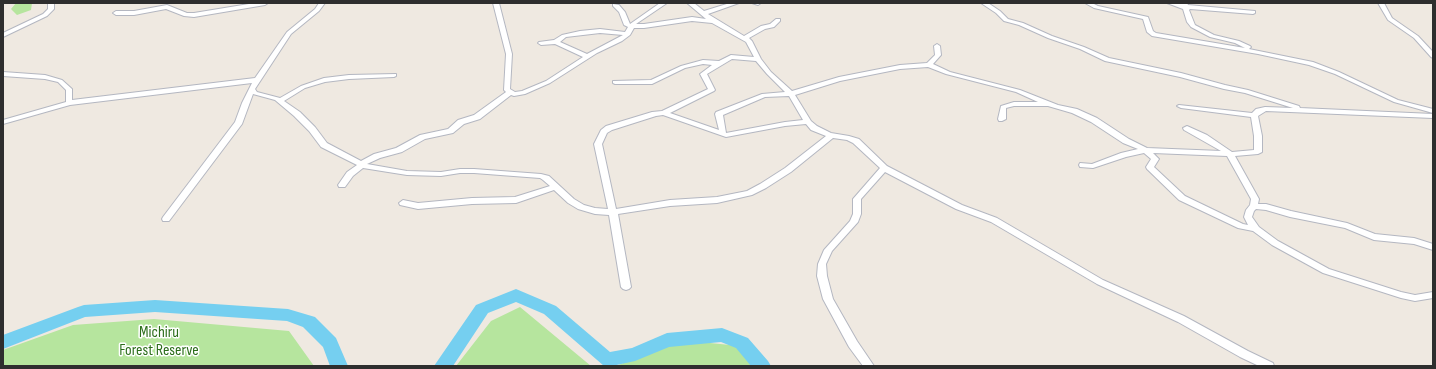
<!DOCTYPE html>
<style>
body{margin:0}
#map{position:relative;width:1436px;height:369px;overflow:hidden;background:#efe9e1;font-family:"Sofia Sans Condensed",sans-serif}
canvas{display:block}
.frame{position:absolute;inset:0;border:4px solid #2e2e2e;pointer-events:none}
</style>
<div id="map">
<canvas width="1436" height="369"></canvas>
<div class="frame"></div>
</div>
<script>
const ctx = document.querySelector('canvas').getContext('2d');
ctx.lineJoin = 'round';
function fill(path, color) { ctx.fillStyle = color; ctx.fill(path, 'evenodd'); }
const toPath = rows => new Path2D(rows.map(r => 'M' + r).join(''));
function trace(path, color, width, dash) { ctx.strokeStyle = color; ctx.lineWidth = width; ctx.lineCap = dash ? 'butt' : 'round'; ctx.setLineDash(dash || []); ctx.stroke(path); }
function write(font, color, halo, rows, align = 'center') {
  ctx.font = font + ' "Sofia Sans Condensed",sans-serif'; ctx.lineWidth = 3; ctx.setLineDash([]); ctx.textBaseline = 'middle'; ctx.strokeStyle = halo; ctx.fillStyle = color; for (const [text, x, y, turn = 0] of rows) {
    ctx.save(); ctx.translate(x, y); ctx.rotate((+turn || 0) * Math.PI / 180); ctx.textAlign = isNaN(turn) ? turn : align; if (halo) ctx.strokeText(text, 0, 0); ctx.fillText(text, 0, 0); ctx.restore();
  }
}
const green = toPath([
 [16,3,32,3,31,10,17,15,11,9],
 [520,307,591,366,456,366,491,321],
 [154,319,289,331,314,366,3,366,3,350,73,325],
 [680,340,740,346,755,366,616,366]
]);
const river = toPath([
 [516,289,556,306,610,352,632,348,667,333,722,328,748,338,768,361,771,366,751,366,736,348,721,342,669,347,635,361,612,366,604,366,544,314,516,302,488,313,453,366,434,366,476,305,516,289],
 [155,300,288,309,315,317,336,338,348,366,330,366,323,347,303,327,287,321,155,312,85,317,3,349,3,335,78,307,84,305,155,300]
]);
const street = toPath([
 [48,3,54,3,54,9,47,16,3,37,3,33,43,14,48,9,48,3],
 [255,3,268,3,265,5,194,17,184,16,166,9,134,15,116,15,113,13,116,11,134,11,167,5,187,13,194,13,255,3],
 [319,3,325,3,319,11,291,34,255,89,257,92,280,98,301,86,324,78,349,75,396,74,396,76,394,77,349,79,325,82,305,88,284,101,300,112,315,127,327,143,361,161,374,154,396,148,420,135,448,129,458,120,474,115,506,92,504,90,506,54,493,3,499,3,512,54,510,89,515,92,522,91,546,81,583,57,555,44,541,45,538,43,539,42,554,40,562,35,580,31,600,29,625,32,628,27,624,25,619,12,613,6,613,4,619,5,625,12,630,24,660,3,667,3,636,24,644,24,692,17,706,19,687,3,694,3,704,11,730,3,739,3,708,14,744,36,761,26,770,24,776,19,780,19,780,21,774,27,765,29,749,38,752,41,761,59,771,72,792,91,839,77,900,65,927,63,935,55,934,46,937,44,940,46,941,55,933,64,950,72,1020,90,1058,105,1077,109,1097,118,1129,139,1147,148,1221,151,1184,130,1183,128,1187,126,1207,135,1232,152,1254,150,1254,136,1251,117,1181,108,1177,106,1179,105,1252,113,1256,109,1265,107,1293,108,1245,93,1224,89,1180,77,1105,61,1080,49,1048,38,1019,25,1004,21,996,13,981,3,988,3,1000,11,1008,19,1023,23,1052,36,1084,47,1109,58,1181,73,1225,85,1248,90,1299,106,1300,108,1433,114,1433,118,1266,111,1258,116,1262,136,1262,152,1258,154,1235,156,1259,199,1258,204,1266,204,1291,211,1347,223,1375,234,1414,238,1433,244,1433,250,1414,244,1374,240,1345,228,1290,217,1266,210,1256,209,1254,211,1252,217,1259,227,1278,241,1329,269,1401,292,1415,295,1433,292,1433,298,1415,301,1401,298,1323,273,1272,245,1253,231,1238,228,1179,200,1147,169,1146,167,1151,159,1144,153,1126,157,1093,168,1080,167,1079,165,1080,163,1092,164,1121,153,1138,149,1123,143,1091,122,1072,113,1048,106,1014,106,1006,108,1006,119,1002,121,999,121,998,119,1001,106,1014,102,1038,102,1016,92,946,74,928,67,900,69,840,81,795,95,811,121,817,126,831,133,849,136,859,139,887,166,962,205,997,218,1103,280,1184,316,1248,351,1273,363,1274,366,1259,366,1240,357,1178,322,1097,284,991,222,956,209,885,172,861,199,861,214,858,222,832,251,826,264,827,276,833,299,857,341,874,366,863,366,849,347,823,299,817,276,818,264,824,250,850,221,853,214,853,199,880,168,853,143,847,140,833,138,791,172,766,188,752,195,717,203,670,206,618,214,631,287,629,289,626,290,623,289,621,287,609,215,595,214,578,209,568,203,554,190,516,203,472,204,418,209,400,205,399,203,403,200,418,203,472,198,515,197,550,186,543,180,540,178,474,173,460,173,441,176,407,175,363,168,353,176,345,187,339,187,338,185,347,172,357,165,321,147,309,131,294,116,275,100,253,94,242,124,169,221,163,221,162,219,163,217,235,122,242,103,252,83,70,105,3,124,3,120,66,102,66,90,58,82,45,79,3,76,3,72,45,75,62,80,72,89,72,100,255,78,287,32,315,9,319,3],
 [692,21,712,23,746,42,754,57,731,55,719,61,703,60,681,66,651,80,613,81,613,83,615,84,652,84,685,68,703,64,712,65,700,74,708,89,662,111,652,112,606,126,601,130,594,144,608,209,595,208,584,205,574,199,549,176,541,174,474,169,460,169,441,172,407,171,367,164,380,158,402,152,425,139,453,133,464,124,480,119,511,95,514,96,525,94,550,83,597,53,622,41,630,35,634,28,644,28,692,21],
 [600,33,623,35,587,54,560,42,566,37,600,33],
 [732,59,756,61,767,74,785,92,762,94,716,112,715,114,719,130,670,113,714,91,715,90,707,74,732,59],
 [789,96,803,120,785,122,726,133,723,115,765,97,789,96],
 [663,115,726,137,785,126,806,124,811,130,826,136,785,168,760,184,747,191,717,197,670,200,616,209,602,144,607,133,612,130,656,116,663,115],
 [1153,153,1227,156,1251,199,1250,205,1246,210,1244,217,1248,225,1243,224,1185,196,1154,167,1159,159,1153,153],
 [752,3,761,3,758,5,752,3],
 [1085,3,1092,3,1098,6,1148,17,1153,31,1156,33,1245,48,1235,43,1210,37,1191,27,1187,22,1183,9,1167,3,1187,3,1188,5,1255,11,1255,13,1253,14,1190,9,1189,10,1195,25,1214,35,1239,41,1250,46,1251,47,1249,49,1313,62,1339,72,1398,100,1433,109,1433,113,1394,102,1335,74,1309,65,1258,54,1152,36,1147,32,1143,19,1094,8,1085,3],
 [1378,3,1384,3,1392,18,1418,36,1433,52,1433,58,1431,57,1414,38,1388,20,1378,3]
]);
const nearParknames = [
 ["Michiru",159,333],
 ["Forest Reserve",159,351]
];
fill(green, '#b6e59e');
fill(river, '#75cff0');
trace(street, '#b4b7c1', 2);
fill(street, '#fff');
write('16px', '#2c6e1b', '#fff', nearParknames);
</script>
